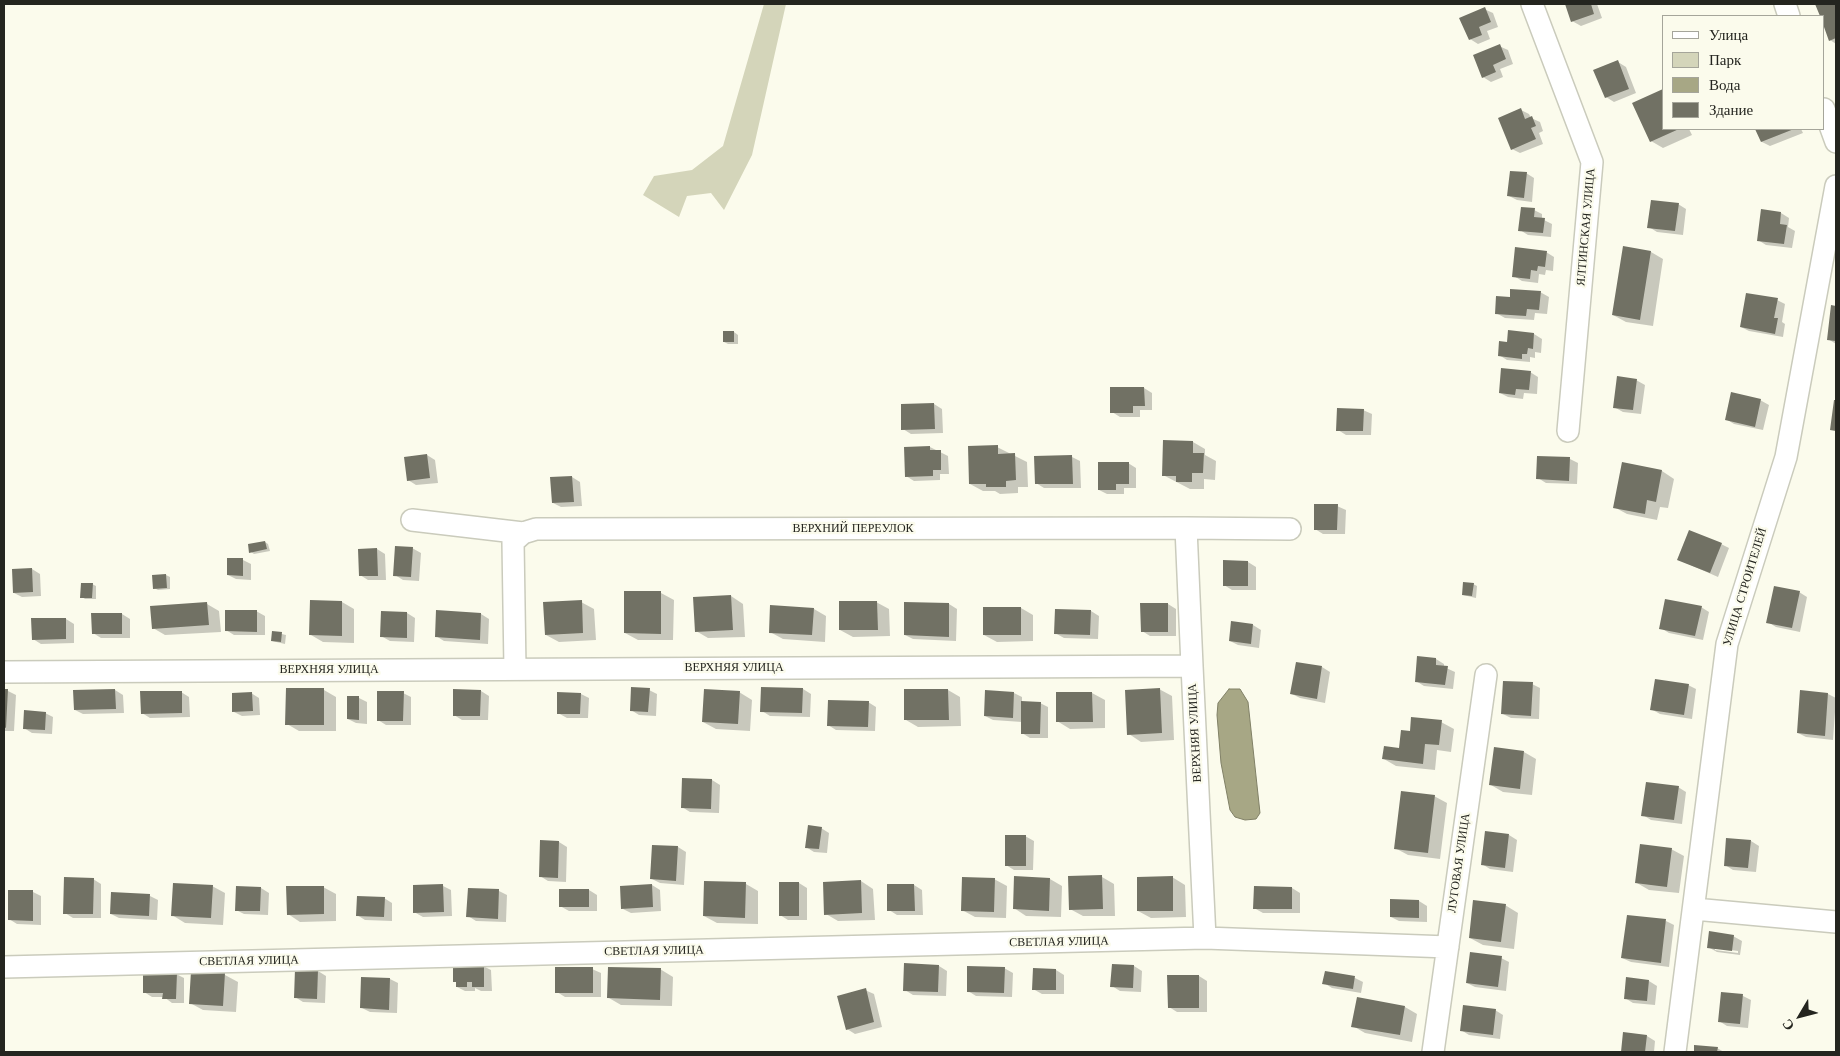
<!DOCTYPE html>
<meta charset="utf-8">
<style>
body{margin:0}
#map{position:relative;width:1840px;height:1056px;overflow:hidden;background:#fbfbec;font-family:"Libre Baskerville",serif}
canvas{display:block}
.frame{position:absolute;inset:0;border:5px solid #24251f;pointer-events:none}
.legend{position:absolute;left:1662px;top:15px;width:162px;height:115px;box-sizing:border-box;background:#fbfbec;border:1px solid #a5a59a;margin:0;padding:6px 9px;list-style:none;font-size:15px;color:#24251f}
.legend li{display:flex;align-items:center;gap:10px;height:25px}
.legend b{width:25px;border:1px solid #a5a59a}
.north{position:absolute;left:1775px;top:991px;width:50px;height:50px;-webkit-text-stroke:4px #fbfbec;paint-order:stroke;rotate:233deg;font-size:14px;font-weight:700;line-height:20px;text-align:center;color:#24251f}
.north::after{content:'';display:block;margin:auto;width:18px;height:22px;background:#24251f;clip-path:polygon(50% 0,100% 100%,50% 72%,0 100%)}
</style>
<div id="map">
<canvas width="1840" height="1056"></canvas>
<div class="frame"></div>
<ul class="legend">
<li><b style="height:6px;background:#fff"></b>Улица</li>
<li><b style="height:14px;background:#d4d5ba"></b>Парк</li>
<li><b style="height:14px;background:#a7a785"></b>Вода</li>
<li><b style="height:14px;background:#717164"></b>Здание</li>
</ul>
<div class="north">С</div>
</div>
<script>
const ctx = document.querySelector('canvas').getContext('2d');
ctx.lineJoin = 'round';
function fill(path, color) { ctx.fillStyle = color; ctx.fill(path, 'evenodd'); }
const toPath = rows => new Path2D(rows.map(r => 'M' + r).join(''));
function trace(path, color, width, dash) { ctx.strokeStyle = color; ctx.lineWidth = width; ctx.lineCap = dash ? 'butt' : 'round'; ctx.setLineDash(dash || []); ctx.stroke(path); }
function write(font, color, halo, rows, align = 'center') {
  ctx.font = font + ' "Libre Baskerville",serif'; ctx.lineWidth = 4.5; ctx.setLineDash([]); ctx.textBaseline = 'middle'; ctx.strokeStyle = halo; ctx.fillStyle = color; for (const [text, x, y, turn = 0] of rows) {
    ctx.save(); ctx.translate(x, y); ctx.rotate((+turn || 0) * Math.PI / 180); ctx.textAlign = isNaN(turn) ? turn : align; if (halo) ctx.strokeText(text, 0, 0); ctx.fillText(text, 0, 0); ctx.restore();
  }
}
const green = toPath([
 [764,4,786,4,752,155,724,210,711,193,687,196,679,217,643,195,654,176,692,170,723,146]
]);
const water = toPath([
 [1229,689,1240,689,1248,702,1260,813,1256,819,1245,820,1235,817,1230,810,1221,763,1217,715,1218,703,1229,689]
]);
const shadow = toPath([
 [1566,4,1597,4,1602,18,1581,26,1572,21],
 [1817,4,1836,4,1836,44,1830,40,1824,24,1824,16,1821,16],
 [1484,9,1493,13,1498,27,1487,31,1490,39,1478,44,1470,39],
 [1499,46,1508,50,1513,64,1500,69,1503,77,1491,82,1483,77],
 [1618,62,1626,67,1636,93,1614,102,1606,97],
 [1663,91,1664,129,1689,129,1692,135,1663,148,1651,141],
 [1521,110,1529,114,1531,118,1540,122,1543,131,1539,133,1543,144,1520,153,1512,149],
 [1757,129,1801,129,1803,133,1770,146,1762,142],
 [1526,173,1534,178,1532,202,1517,200,1509,196],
 [1678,204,1686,209,1683,235,1657,232,1649,227],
 [1534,210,1542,214,1542,219,1552,224,1551,237,1528,235,1520,230],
 [1781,213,1789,218,1788,227,1795,231,1792,248,1766,245,1758,240],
 [1624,248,1651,252,1663,259,1653,326,1626,322,1613,315],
 [1546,252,1554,257,1553,271,1546,270,1545,275,1539,274,1538,283,1522,281,1514,276],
 [1540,292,1549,297,1547,314,1535,313,1534,320,1505,318,1496,313,1511,299],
 [1777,300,1785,304,1782,322,1785,324,1783,337,1749,331,1741,327],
 [1832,307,1836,307,1836,344,1828,339],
 [1509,331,1534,334,1542,339,1541,353,1535,352,1535,358,1530,357,1530,362,1507,360,1499,355,1508,343],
 [734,332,738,335,738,344,728,344,724,342],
 [1530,372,1538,377,1537,394,1524,393,1523,399,1508,397,1500,393],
 [1636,380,1645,385,1641,414,1623,412,1614,407],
 [1144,388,1152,393,1152,410,1140,410,1140,417,1120,417,1112,412],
 [1760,400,1769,405,1763,430,1734,424,1726,419],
 [934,404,942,409,943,433,911,434,903,429],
 [1363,410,1372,414,1371,435,1346,435,1338,430],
 [1193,442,1205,449,1205,455,1216,461,1215,480,1204,479,1204,489,1190,489,1163,475],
 [930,447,948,456,949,474,940,474,940,480,914,481,906,476],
 [997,447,1027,462,1028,487,1018,487,1018,493,1000,494,995,491,983,491,970,484],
 [427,455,435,460,438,483,416,485,408,480],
 [1036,457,1072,457,1080,461,1081,488,1044,488,1036,483],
 [1539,457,1570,459,1578,463,1577,484,1546,483,1538,478],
 [1128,463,1136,468,1136,488,1124,488,1124,494,1107,494,1099,490],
 [1623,464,1662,471,1674,479,1668,508,1660,507,1657,520,1627,514,1614,507],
 [572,477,580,482,582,506,561,507,553,503,551,479],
 [1337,506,1346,510,1345,534,1323,534,1315,529],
 [265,542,268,544,270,551,254,554,251,552],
 [1721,544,1729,548,1718,577,1679,560],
 [412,548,421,553,419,581,403,580,395,575],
 [377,549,385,554,386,580,368,580,360,575,359,550],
 [229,559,243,560,251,564,251,580,236,579,228,575],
 [1225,562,1248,562,1256,567,1256,590,1232,590,1224,585],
 [32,569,40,574,41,596,22,597,14,593],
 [166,575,170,577,170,589,158,590,154,588,153,576],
 [92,584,96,586,96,599,85,599,82,597],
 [1473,584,1477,586,1476,598,1463,595],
 [1799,592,1807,597,1800,632,1776,627,1768,622],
 [661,593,674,600,673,640,638,640,625,633],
 [731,596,743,604,745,637,708,638,696,631],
 [342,602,354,609,354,643,323,642,311,635],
 [581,602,594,609,596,640,559,642,546,635],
 [876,602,889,609,890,636,853,637,840,630],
 [906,603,949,604,957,609,956,641,913,639,905,635],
 [207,604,219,611,221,632,165,635,153,628],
 [1142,604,1168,604,1176,609,1176,636,1150,636,1142,631],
 [1701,607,1709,612,1703,640,1669,633,1661,628],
 [1021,608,1033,615,1033,641,997,642,984,635],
 [814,609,826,616,825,642,783,639,770,632],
 [256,611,265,616,265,635,234,635,226,630],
 [1091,611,1099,616,1098,639,1064,638,1055,633],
 [382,612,407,613,415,618,414,642,390,641,381,636],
 [122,614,130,619,130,638,101,638,93,633],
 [481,614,489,619,488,644,444,641,436,636],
 [66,619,74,624,74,643,41,644,33,639],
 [1253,625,1261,630,1259,648,1238,645,1230,641],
 [273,632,286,635,285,644,272,641],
 [1436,659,1444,664,1444,667,1455,672,1453,689,1424,686,1416,681],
 [1322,667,1330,672,1325,703,1300,698,1292,694],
 [1532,684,1540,688,1539,719,1511,718,1503,714],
 [1688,685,1696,689,1692,719,1660,714,1651,709],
 [803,689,811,694,810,717,770,716,762,711],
 [1159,689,1172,696,1174,740,1141,742,1129,734],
 [4,690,8,691,16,695,14,731,4,731],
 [115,690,123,695,124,713,83,714,75,710],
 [324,690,336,697,336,731,299,731,287,724],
 [649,690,657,694,656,716,639,715,631,710],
 [948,690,960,697,961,726,918,727,906,720],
 [481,691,489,696,488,720,462,720,454,715],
 [181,692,189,697,190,717,150,718,142,713],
 [739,692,752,700,750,731,716,729,703,722],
 [1801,692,1828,694,1836,698,1833,740,1806,737,1798,733],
 [251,693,259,698,260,715,242,716,234,712],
 [403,693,411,697,411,725,386,725,378,720],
 [1014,693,1022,697,1022,702,1040,703,1048,707,1048,738,1030,738,1022,733,1022,722,993,720,985,716],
 [1057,693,1092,693,1105,700,1105,728,1070,729,1057,721],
 [581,694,589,698,588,718,567,718,558,713],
 [359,698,367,702,367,724,356,723,348,719],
 [868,702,876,707,875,731,836,730,828,725],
 [45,713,53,717,52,734,32,733,24,728],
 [1441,722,1454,729,1451,752,1437,750,1435,770,1396,766,1384,759,1400,749,1411,732],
 [1524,752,1536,759,1532,795,1503,792,1491,785],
 [683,779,712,780,720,785,719,813,690,812,682,807],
 [1678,787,1686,792,1682,824,1651,820,1643,815],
 [1434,796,1447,803,1440,859,1408,855,1395,848],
 [821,828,829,833,827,853,814,852,806,847],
 [1509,835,1517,840,1513,872,1490,869,1482,864],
 [1025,836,1034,841,1033,870,1014,870,1006,865],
 [1751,841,1759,846,1756,872,1733,870,1725,865],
 [541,842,559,842,567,847,566,882,548,881,540,876],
 [678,847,686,852,684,885,660,883,652,879],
 [1671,849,1684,856,1679,893,1649,890,1637,883],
 [1102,877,1114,884,1115,916,1083,916,1070,909],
 [1172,877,1185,885,1186,917,1151,918,1138,911],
 [93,879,101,884,101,918,73,918,65,913],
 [994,879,1007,886,1006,918,975,917,962,910],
 [1050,879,1062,886,1061,917,1026,916,1014,908],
 [861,881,873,889,875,920,838,921,826,914],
 [799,883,807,888,807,920,788,920,780,915],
 [746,884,758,891,758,924,717,923,704,916],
 [652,885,660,890,661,911,631,913,623,909],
 [888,885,914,885,922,890,923,915,897,915,889,910],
 [212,886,225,893,223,925,185,923,172,915],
 [443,886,451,890,452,916,423,917,414,912],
 [323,887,336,894,336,921,300,922,288,914],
 [261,888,269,893,268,915,244,914,236,910],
 [1292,888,1300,893,1300,913,1263,913,1254,908],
 [469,889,499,891,507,895,506,922,476,921,468,916],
 [589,890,597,895,597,911,569,911,560,906],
 [33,892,41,896,41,925,17,924,9,919],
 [112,894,150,896,158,900,157,920,119,918,111,914],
 [384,898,392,903,392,921,365,920,357,915],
 [1419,901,1427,906,1427,922,1399,921,1391,917],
 [1505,905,1518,913,1514,949,1483,945,1470,938],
 [1666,921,1674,925,1669,967,1631,962,1622,958],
 [1733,936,1742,941,1740,955,1717,952,1708,947],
 [1715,948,1738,951,1738,953,1715,950],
 [1501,958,1509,962,1506,991,1475,987,1467,983],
 [1113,965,1134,966,1142,971,1141,992,1120,991,1112,986],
 [483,966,491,970,492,991,481,991,475,988,475,991,465,991,457,987,457,982],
 [939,966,947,971,946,996,913,995,905,990],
 [1004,968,1013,973,1012,997,976,996,968,991],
 [592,969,601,973,601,997,565,997,557,992],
 [660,969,673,977,672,1006,621,1005,609,998],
 [1056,970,1064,975,1064,994,1042,994,1033,989],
 [318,971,326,976,325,1003,303,1002,295,997],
 [192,973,225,975,238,982,236,1012,203,1010,190,1003],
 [1326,973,1355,978,1363,982,1361,993,1332,988,1324,983],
 [176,974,184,978,184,1003,172,1003,164,997,152,997,144,992],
 [1199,976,1207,981,1207,1012,1177,1012,1169,1007],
 [363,978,390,979,398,983,397,1013,370,1012,362,1008],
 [1649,981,1657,986,1655,1005,1633,1003,1625,998],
 [865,990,874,994,882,1027,855,1034,847,1029],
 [1722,993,1743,996,1751,1000,1748,1028,1727,1026,1719,1021],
 [1405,1007,1417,1014,1412,1042,1365,1033,1353,1026],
 [1495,1010,1503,1015,1500,1039,1469,1035,1461,1030],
 [1624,1034,1647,1036,1655,1041,1654,1052,1622,1052],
 [1695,1046,1717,1048,1724,1052,1695,1052]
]);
const building = toPath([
 [1565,4,1591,4,1594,14,1571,22],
 [1815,4,1836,4,1836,38,1829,41,1824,27,1824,16,1820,16],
 [1485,7,1491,22,1479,27,1482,35,1469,40,1459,18],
 [1500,44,1506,59,1493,65,1496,72,1482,78,1473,55],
 [1618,60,1629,89,1605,98,1593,70],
 [1663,89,1664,129,1679,129,1650,142,1632,103],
 [1521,108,1525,119,1532,116,1536,126,1531,128,1536,139,1511,150,1498,118],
 [1755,129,1794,129,1761,142],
 [1510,171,1527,172,1524,198,1507,196],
 [1651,200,1679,203,1675,231,1647,228],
 [1521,207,1535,208,1534,217,1545,218,1543,233,1518,231],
 [1761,209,1781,212,1780,224,1787,225,1784,244,1757,241],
 [1623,246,1651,251,1640,320,1612,315],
 [1515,247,1547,251,1545,267,1538,266,1537,271,1531,270,1530,279,1512,277],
 [1510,289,1541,291,1539,310,1527,309,1526,316,1495,314,1496,296,1510,297],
 [1746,293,1778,298,1774,318,1778,318,1775,334,1740,327],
 [1831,305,1836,306,1836,341,1827,340],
 [1508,330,1534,333,1533,349,1528,348,1527,354,1522,354,1522,359,1498,356,1499,341,1507,342],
 [723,331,734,331,734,342,723,342],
 [1501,368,1531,371,1529,390,1516,389,1515,395,1499,393],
 [1617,376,1637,379,1633,410,1613,408],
 [1110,387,1144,387,1145,406,1133,406,1133,413,1110,413],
 [1731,392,1761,399,1755,427,1725,420],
 [1834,400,1836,400,1836,431,1830,430],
 [934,403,935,429,901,430,901,404],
 [1337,408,1364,409,1363,431,1336,431],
 [1163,440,1193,441,1193,453,1204,453,1203,473,1192,473,1192,482,1176,482,1176,476,1162,476],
 [998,445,998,454,1015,453,1016,480,1006,481,1006,487,986,487,986,484,969,484,968,446],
 [930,446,930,450,941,450,941,470,933,470,933,476,905,477,904,447],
 [427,454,430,478,407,481,404,457],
 [1072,455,1073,484,1035,484,1034,456],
 [1537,456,1570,457,1569,481,1536,479],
 [1098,462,1129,462,1129,484,1116,484,1116,490,1098,490],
 [1622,462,1662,470,1656,502,1647,500,1645,514,1613,508],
 [572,476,574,502,552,503,550,477],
 [1314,504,1338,504,1337,530,1314,530],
 [1689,530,1722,543,1710,573,1677,560],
 [265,541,267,549,249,553,248,544],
 [395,546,413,547,411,577,393,576],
 [377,548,378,576,359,576,358,549],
 [227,558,243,558,243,576,227,575],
 [1223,560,1248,561,1248,586,1223,586],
 [32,568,33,592,13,593,12,569],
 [166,574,167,588,153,589,152,575],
 [1463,582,1474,583,1472,596,1462,595],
 [81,583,93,583,92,598,80,598],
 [1774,586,1800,591,1792,628,1766,623],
 [624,591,661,591,661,634,624,633],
 [731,595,733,630,695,632,693,597],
 [1665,599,1702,606,1695,636,1659,629],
 [310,600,342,601,342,636,309,635],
 [582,600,583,633,545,635,543,602],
 [839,601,877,601,878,630,839,630],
 [207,602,209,625,152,629,150,606],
 [904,602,949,603,949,637,904,635],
 [1140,603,1168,603,1168,632,1141,632],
 [770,605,814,608,812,635,769,633],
 [983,607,1021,607,1021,635,983,635],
 [1055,609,1091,610,1090,635,1054,634],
 [225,610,257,610,257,632,225,631],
 [436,610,481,613,480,640,435,637],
 [381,611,407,612,407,638,380,637],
 [91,613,122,613,122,634,92,634],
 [31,618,66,618,66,639,32,640],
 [1231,621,1253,624,1251,644,1229,641],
 [272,631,282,632,281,642,271,641],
 [1417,656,1436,658,1436,665,1448,666,1445,685,1415,682],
 [1296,662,1322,666,1317,699,1290,694],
 [1655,679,1689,684,1684,715,1650,710],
 [1503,681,1533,682,1531,716,1501,714],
 [631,687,650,688,648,712,630,711],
 [761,687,803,688,802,713,760,712],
 [286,688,324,688,324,725,285,725],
 [1160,688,1162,733,1127,735,1125,690],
 [4,689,8,689,6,728,4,727],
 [115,689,116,709,74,710,73,690],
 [453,689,481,690,480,716,453,716],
 [704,689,740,691,738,724,702,722],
 [904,689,948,689,949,720,904,720],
 [985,690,1014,692,1013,718,984,716],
 [1800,690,1828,693,1825,736,1797,733],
 [140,691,182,691,182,713,141,714],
 [377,691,404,691,403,721,377,721],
 [252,692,253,711,232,712,232,693],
 [557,692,581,693,580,714,557,714],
 [1056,692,1092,692,1093,722,1056,722],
 [347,696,359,696,359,720,347,719],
 [828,700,869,701,868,727,827,726],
 [1021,701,1041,702,1040,734,1021,734],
 [24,710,46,712,45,730,23,729],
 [1411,717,1442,720,1439,745,1425,744,1423,764,1382,759,1384,746,1399,748,1401,730,1410,731],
 [1494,747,1524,751,1520,789,1489,785],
 [682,778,712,779,711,809,681,808],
 [1646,782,1679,786,1674,820,1641,816],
 [1401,791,1435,795,1428,853,1394,849],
 [808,825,822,827,819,849,805,848],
 [1485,831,1509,834,1505,868,1481,865],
 [1005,835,1026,835,1026,866,1005,866],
 [1726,838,1751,840,1748,868,1724,866],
 [540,840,559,841,558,878,539,877],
 [1640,844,1672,848,1667,887,1635,883],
 [652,845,678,846,676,881,650,879],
 [1102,875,1103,909,1069,910,1068,876],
 [1014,876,1050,878,1049,911,1013,909],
 [1173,876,1173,911,1137,911,1137,877],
 [64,877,94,878,93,914,63,914],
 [962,877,995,878,994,912,961,911],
 [861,880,862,913,824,915,823,882],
 [704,881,746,882,745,918,703,916],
 [779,882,799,882,799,916,779,916],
 [173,883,213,885,211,918,171,916],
 [443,884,444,912,413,913,413,885],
 [652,884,653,907,621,909,620,886],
 [887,884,914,884,915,911,887,911],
 [236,886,261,887,260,911,235,911],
 [286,886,324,886,324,914,287,915],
 [1254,886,1292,887,1292,909,1253,909],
 [468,888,499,889,498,919,466,917],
 [559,889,589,889,589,907,559,907],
 [8,890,33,890,33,921,8,920],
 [111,892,150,894,149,916,110,914],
 [357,896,385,897,384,917,356,916],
 [1390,899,1419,900,1419,918,1390,917],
 [1473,900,1506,904,1501,942,1469,938],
 [1627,915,1666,919,1661,963,1621,958],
 [1709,931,1734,935,1732,951,1707,948],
 [1470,952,1502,956,1498,987,1466,983],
 [904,963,939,965,938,992,903,991],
 [484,964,484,987,472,987,472,982,467,982,467,987,456,987,456,982,453,982,453,965],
 [1112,964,1134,965,1133,988,1110,987],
 [967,966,1005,967,1004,993,967,992],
 [555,967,593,967,593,993,555,993],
 [608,967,661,968,660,1000,607,998],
 [1033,968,1056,969,1056,990,1032,990],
 [295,969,318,970,317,999,294,998],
 [191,971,225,973,223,1006,189,1004],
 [1325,971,1355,976,1353,989,1322,984],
 [143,972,177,973,176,999,162,999,163,993,143,993],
 [1167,975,1199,975,1199,1008,1168,1008],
 [361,977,390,978,389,1010,360,1008],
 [1626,977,1649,980,1647,1001,1624,999],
 [866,988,874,1022,846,1030,837,996],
 [1721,992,1743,994,1740,1024,1718,1022],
 [1357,997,1405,1006,1400,1035,1351,1027],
 [1463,1005,1496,1009,1493,1035,1460,1031],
 [1623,1032,1647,1035,1645,1052,1621,1052],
 [1694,1045,1718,1047,1717,1052,1694,1052]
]);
const minor = toPath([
 [1532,4,1592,162,1568,431],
 [1785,4,1789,16],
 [1824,109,1836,142],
 [412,520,523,533],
 [1186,528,1290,529],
 [515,669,513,542,523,533,536,529,1186,528,1192,666],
 [4,672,1192,666,1205,938],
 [1694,909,1836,922],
 [4,967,1205,938,1448,947],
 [1433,1052,1486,675],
 [1675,1052,1727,644,1786,457,1836,186]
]);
const streetNames = [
 ["ЯЛТИНСКАЯ УЛИЦА",1586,227,-85],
 ["ВЕРХНИЙ ПЕРЕУЛОК",853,529],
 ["УЛИЦА СТРОИТЕЛЕЙ",1745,587,-73],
 ["ВЕРХНЯЯ УЛИЦА",734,668],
 ["ВЕРХНЯЯ УЛИЦА",329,670],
 ["ВЕРХНЯЯ УЛИЦА",1195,733,-93],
 ["ЛУГОВАЯ УЛИЦА",1459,863,-82],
 ["СВЕТЛАЯ УЛИЦА",1059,942,-1],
 ["СВЕТЛАЯ УЛИЦА",654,951,-1],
 ["СВЕТЛАЯ УЛИЦА",249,961,-1]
];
fill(green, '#d4d5ba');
fill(water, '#a7a785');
trace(water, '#808066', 1);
fill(shadow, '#0003');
fill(building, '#717164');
trace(minor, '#cacbbc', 24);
trace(minor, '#fff', 21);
write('12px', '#24251f', '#fbfbec', streetNames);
</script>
